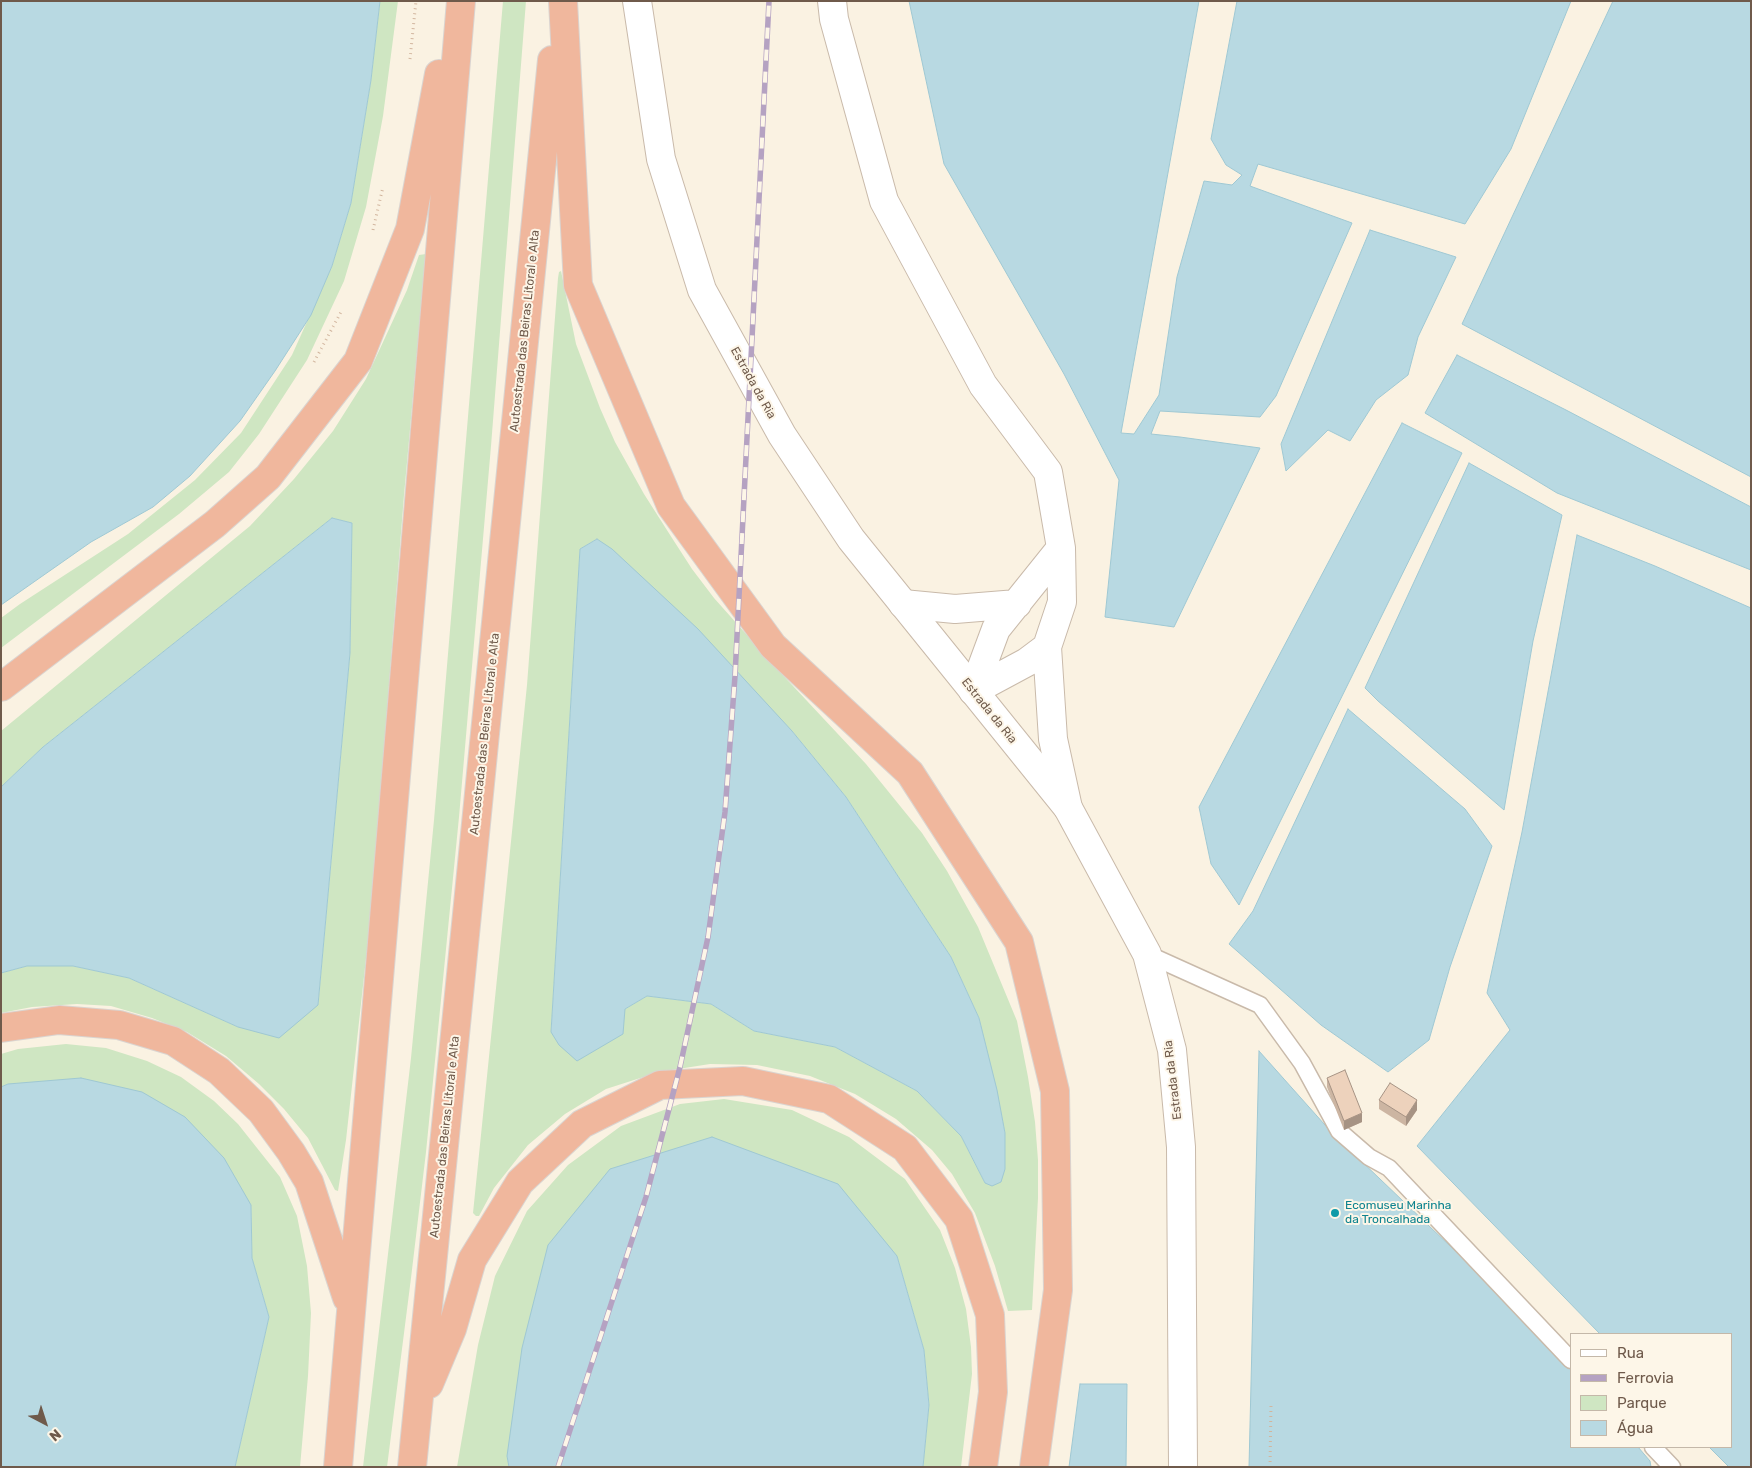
<!DOCTYPE html>
<meta charset="utf-8">
<style>
body{margin:0}
#map{position:relative;width:1752px;height:1468px;overflow:hidden;background:#faf2e2;font-family:Rubik,sans-serif}
canvas{display:block}
.frame{position:absolute;inset:0;border:2px solid #6f5a4b;pointer-events:none}
.legend{position:absolute;left:1570px;top:1333px;width:162px;height:115px;box-sizing:border-box;background:#fdf6e8;border:1px solid #c4b8a9;margin:0;padding:6px 9px;list-style:none;font-size:15px;color:#6f5a4b}
.legend li{display:flex;align-items:center;gap:10px;height:25px}
.legend b{width:25px;border:1px solid #c4b8a9}
.north{position:absolute;left:20px;top:1398px;width:50px;height:50px;-webkit-text-stroke:4px #fdf6e8;paint-order:stroke;rotate:140deg;font-size:14px;font-weight:700;line-height:20px;text-align:center;color:#6f5a4b}
.north::after{content:'';display:block;margin:auto;width:18px;height:22px;background:#6f5a4b;clip-path:polygon(50% 0,100% 100%,50% 72%,0 100%)}
</style>
<div id="map">
<canvas width="1752" height="1468"></canvas>
<div class="frame"></div>
<ul class="legend">
<li><b style="height:6px;background:#fff"></b>Rua</li>
<li><b style="height:6px;background:#b5a2c2"></b>Ferrovia</li>
<li><b style="height:14px;background:#cfe6c2"></b>Parque</li>
<li><b style="height:14px;background:#b8d9e2"></b>Água</li>
</ul>
<div class="north">N</div>
</div>
<script>
const ctx = document.querySelector('canvas').getContext('2d');
ctx.lineJoin = 'round';
function fill(path, color) { ctx.fillStyle = color; ctx.fill(path, 'evenodd'); }
const toPath = rows => new Path2D(rows.map(r => 'M' + r).join(''));
function trace(path, color, width, dash) { ctx.strokeStyle = color; ctx.lineWidth = width; ctx.lineCap = dash ? 'butt' : 'round'; ctx.setLineDash(dash || []); ctx.stroke(path); }
function write(font, color, halo, rows, align = 'center') {
  ctx.font = font + ' Rubik,sans-serif'; ctx.lineWidth = 4; ctx.setLineDash([]); ctx.textBaseline = 'middle'; ctx.strokeStyle = halo; ctx.fillStyle = color; for (const [text, x, y, turn = 0] of rows) {
    ctx.save(); ctx.translate(x, y); ctx.rotate((+turn || 0) * Math.PI / 180); ctx.textAlign = isNaN(turn) ? turn : align; if (halo) ctx.strokeText(text, 0, 0); ctx.fillText(text, 0, 0); ctx.restore();
  }
}
const green = toPath([
 [380,1,398,1,383,116,366,207,344,281,307,360,259,434,229,472,179,514,1,648,1,618,20,604,128,534,195,480,241,433,292,355,332,266,351,203,371,80],
 [503,1,526,1,491,446,459,817,426,1152,411,1278,387,1467,363,1467,411,1058,434,820],
 [426,254,404,495,371,913,346,1140,338,1191,335,1190,308,1138,284,1109,259,1084,226,1056,187,1032,152,1018,111,1006,77,1004,32,1007,1,1013,1,973,27,966,73,966,129,978,238,1027,318,1005,350,653,352,523,332,518,43,747,1,787,1,731,250,526,294,479,333,431,366,379,407,290,419,255],
 [561,271,576,344,600,408,615,442,644,494,672,538,692,569,714,598,779,671,866,764,922,833,947,871,978,927,1017,1021,1028,1077,1035,1122,1038,1160,1038,1198,1032,1310,1008,1311,995,1266,975,1213,952,1174,932,1150,896,1119,855,1094,810,1076,757,1065,710,1064,659,1072,606,1089,565,1114,528,1145,494,1188,479,1216,476,1216,473,1213,527,685,558,278,559,272],
 [597,539,792,731,846,797,951,957,979,1018,1005,1133,1005,1169,985,1183,961,1136,917,1091,835,1047,754,1031,711,1004,647,996,625,1009,551,1032,580,549],
 [66,1044,106,1048,147,1061,181,1077,214,1101,238,1124,280,1177,297,1216,307,1266,311,1313,308,1376,300,1467,235,1467,269,1317,252,1258,251,1205,8,1084,1,1087,1,1054,18,1049],
 [724,1099,792,1110,849,1137,905,1179,940,1230,955,1268,966,1309,971,1347,972,1374,961,1467,923,1467,929,1405,924,1350,897,1256,507,1456,509,1467,457,1467,478,1345,495,1276,527,1211,568,1165,621,1126,680,1104]
]);
const water = toPath([
 [1,1,380,1,371,80,351,203,332,266,311,315,275,371,240,421,190,476,153,507,91,542,1,605,1,1],
 [909,1,1199,1,1121,433,1134,434,1159,395,1177,277,1204,181,1232,185,1242,175,1226,165,1211,139,1237,1,1571,1,1511,149,1465,224,1258,164,1250,186,1352,223,1276,396,1260,417,1160,411,1151,434,1180,437,1260,448,1174,627,1105,617,1119,480,1064,374,944,164,909,1],
 [1613,1,1751,1,1751,477,1462,324,1613,1],
 [1370,230,1456,257,1418,337,1408,375,1376,400,1350,441,1328,430,1286,471,1281,444,1370,230],
 [1457,355,1566,410,1751,507,1751,570,1557,493,1425,413,1457,355],
 [1402,423,1462,453,1239,905,1211,864,1199,807,1402,423],
 [1469,463,1562,515,1533,641,1504,810,1378,701,1365,688,1469,463],
 [332,518,352,523,350,653,318,1005,279,1038,238,1027,129,978,73,966,27,966,1,973,1,787,43,747,332,518],
 [1577,535,1655,566,1751,608,1751,1467,1729,1467,1709,1447,1731,1447,1731,1334,1600,1334,1417,1146,1510,1030,1487,993,1522,832,1577,535],
 [597,539,612,549,698,629,792,731,846,797,951,957,979,1018,997,1090,1005,1133,1005,1169,1001,1182,992,1186,985,1183,961,1136,917,1091,835,1047,754,1031,711,1004,647,996,625,1009,623,1034,577,1061,559,1045,551,1032,580,549,597,539],
 [1348,709,1465,809,1492,846,1450,967,1429,1040,1388,1072,1321,1025,1229,944,1253,911,1348,709],
 [1259,1051,1333,1134,1497,1291,1571,1369,1571,1447,1638,1447,1650,1461,1651,1467,1249,1467,1259,1051],
 [81,1078,142,1092,185,1117,224,1158,251,1205,252,1258,269,1317,235,1467,1,1467,1,1087,8,1084,81,1078],
 [712,1137,838,1184,897,1256,924,1350,929,1405,923,1467,509,1467,507,1456,522,1348,548,1245,610,1169,712,1137],
 [1080,1384,1127,1384,1126,1467,1069,1467,1080,1384]
]);
const path = toPath([
 [410,59,416,1],
 [373,230,383,187],
 [314,362,341,312],
 [1270,1467,1271,1402]
]);
const service = toPath([
 [1147,954,1260,1005,1302,1063,1339,1131,1369,1157,1389,1168,1571,1360],
 [1653,1447,1672,1467]
]);
const minor = toPath([
 [832,1,834,19,884,201,983,385,1048,472,1061,548,1062,602,1047,647,1053,739,1068,808],
 [903,604,955,609,1017,604],
 [973,691,996,629,1061,548],
 [973,691,1027,662,1047,647]
]);
const tertiary = toPath([
 [637,1,661,159,702,290,782,435,851,539,1068,808,1147,954,1172,1050,1181,1147,1183,1467]
]);
const motorway = toPath([
 [563,1,578,285,671,506,773,646,910,773,1019,942,1055,1091,1058,1290,1034,1467],
 [1,687,215,524,268,477,358,361,410,229,439,74],
 [1,1028,59,1020,119,1025,173,1041,219,1071,261,1111,291,1152,309,1182,347,1298],
 [429,1384,452,1329,472,1260,520,1182,582,1124,660,1085,743,1081,829,1099,905,1148,959,1219,990,1315,993,1392,983,1467],
 [338,1467,461,1],
 [412,1467,552,60]
]);
const rail = toPath([
 [558,1467,646,1197,680,1067,708,937,725,812,735,676,769,1]
]);
const wall = toPath([
 [1327,1078,1362,1122,1344,1130,1327,1087],
 [1379,1100,1417,1110,1406,1126,1379,1109]
]);
const shadedWall = toPath([
 [1417,1100,1417,1110,1406,1126,1406,1117],
 [1362,1113,1362,1122,1344,1130,1344,1121]
]);
const building = toPath([
 [1345,1070,1362,1113,1344,1121,1327,1078,1345,1070],
 [1390,1083,1417,1100,1406,1117,1379,1100,1390,1083]
]);
const markers = [
 [1335,1213,5,"#0f9aa8"]
];
const streetNames = [
 ["Autoestrada das Beiras Litoral e Alta",525,331,-84],
 ["Estrada da Ria",753,383,61],
 ["Estrada da Ria",989,711,51],
 ["Autoestrada das Beiras Litoral e Alta",485,734,-84],
 ["Estrada da Ria",1173,1080,-97],
 ["Autoestrada das Beiras Litoral e Alta",445,1137,-84]
];
const cultureNames = [
 ["Ecomuseu Marinha",1345,1206],
 ["da Troncalhada",1345,1220]
];
fill(green, '#cfe6c2');
fill(water, '#b8d9e2');
trace(water, '#9fc8d3', 1);
trace(service, '#c9baaa', 19);
trace(minor, '#c9baaa', 30);
trace(tertiary, '#c9baaa', 30);
trace(motorway, '#dad4d0', 30);
trace(path, '#d2b69f', 3, [1, 4]);
trace(service, '#fff', 16);
trace(minor, '#fff', 28);
trace(tertiary, '#fff', 28);
trace(motorway, '#f0b79d', 28);
trace(rail, '#b5a2c2', 5.5);
trace(rail, '#fdf6e8', 4, [11]);
fill(wall, '#ccb5a2');
fill(shadedWall, '#a69384');
fill(building, '#edd2bc');
trace(building, '#a69384', 1);
for (const [x, y, r, color] of markers) { const dot = new Path2D(); dot.arc(x, y, r, 0, 2 * Math.PI); ctx.fillStyle = color; ctx.fill(dot); trace(dot, '#fdf6e8', 2); }
write('12px', '#6f5a4b', '#fdf6e8', streetNames);
write('12px', '#0d838f', '#fdf6e8', cultureNames, 'left');
</script>
